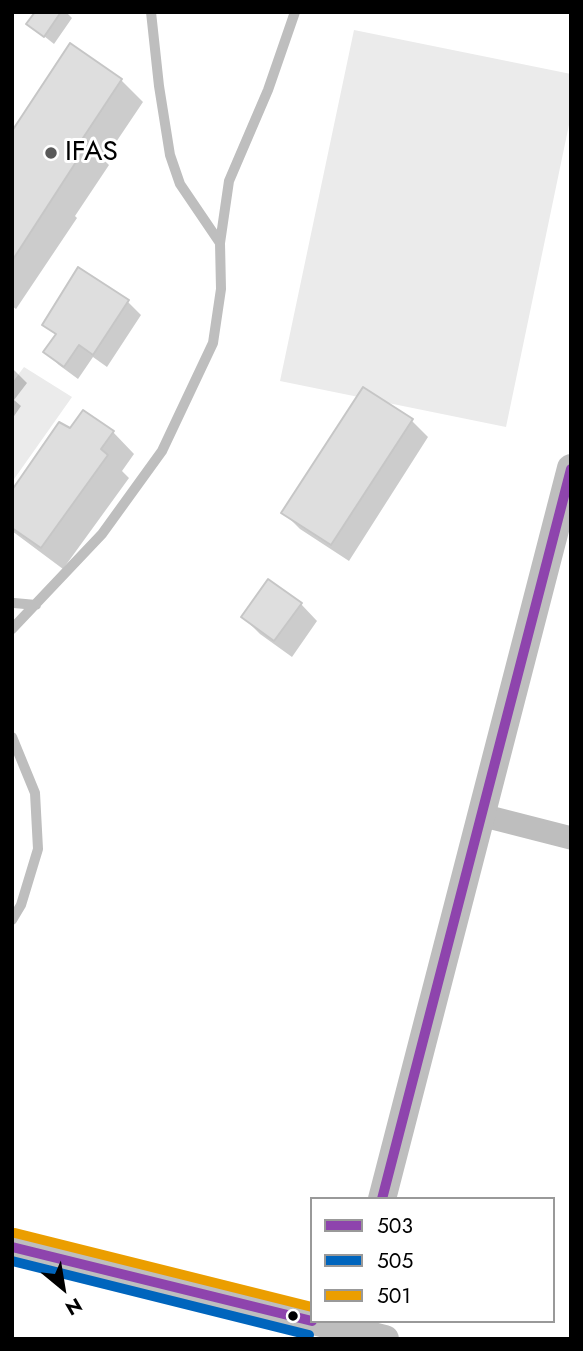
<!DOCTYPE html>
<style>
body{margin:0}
#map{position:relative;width:583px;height:1351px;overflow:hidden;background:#fff;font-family:Jost,sans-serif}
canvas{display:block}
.frame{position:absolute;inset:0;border:14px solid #000;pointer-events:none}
.legend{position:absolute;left:310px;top:1197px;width:245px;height:126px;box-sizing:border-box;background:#fff;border:2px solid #999;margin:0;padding:9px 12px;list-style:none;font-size:21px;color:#000}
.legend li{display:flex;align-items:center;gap:14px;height:35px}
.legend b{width:35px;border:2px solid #999}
.north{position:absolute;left:28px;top:1253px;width:70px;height:70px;-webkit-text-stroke:5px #fff;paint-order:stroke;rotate:150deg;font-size:19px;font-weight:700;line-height:28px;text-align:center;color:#000}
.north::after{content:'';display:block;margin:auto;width:24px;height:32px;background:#000;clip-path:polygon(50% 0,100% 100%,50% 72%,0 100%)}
</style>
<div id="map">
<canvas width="583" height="1351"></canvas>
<div class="frame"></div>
<ul class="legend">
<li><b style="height:9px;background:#8e44ad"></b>503</li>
<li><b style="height:9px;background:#0065bd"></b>505</li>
<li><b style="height:9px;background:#eb9e00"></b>501</li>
</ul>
<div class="north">N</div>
</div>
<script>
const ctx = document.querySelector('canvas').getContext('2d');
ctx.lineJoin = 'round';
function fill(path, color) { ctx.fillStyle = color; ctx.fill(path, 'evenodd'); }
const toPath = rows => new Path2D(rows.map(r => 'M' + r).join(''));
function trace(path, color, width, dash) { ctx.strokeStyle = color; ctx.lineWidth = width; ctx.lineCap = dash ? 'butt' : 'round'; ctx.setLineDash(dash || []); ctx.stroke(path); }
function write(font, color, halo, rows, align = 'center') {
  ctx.font = font + ' Jost,sans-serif'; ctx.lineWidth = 6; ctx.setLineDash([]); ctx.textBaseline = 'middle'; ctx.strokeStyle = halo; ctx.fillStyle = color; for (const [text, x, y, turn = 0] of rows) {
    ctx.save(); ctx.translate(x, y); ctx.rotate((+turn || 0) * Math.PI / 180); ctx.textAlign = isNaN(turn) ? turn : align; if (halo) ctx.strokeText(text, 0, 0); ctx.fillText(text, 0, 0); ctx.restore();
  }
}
const green = toPath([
 [354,30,571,74,571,115,506,427,280,381],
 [24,367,72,397,12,482,12,383]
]);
const shadow = toPath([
 [37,12,66,12,72,18,54,44,29,24],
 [70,46,121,80,143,102,104,160,109,165,75,216,77,218,16,309,12,306,12,134],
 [78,270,128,302,141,315,107,367,93,357,78,379,59,365,46,352,57,336,45,324],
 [12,368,27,383,14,400,21,406,12,419],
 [411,420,428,437,349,561,300,529,283,512],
 [113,432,134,454,122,471,129,478,63,569,12,531,12,492],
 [301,604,317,621,292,657,260,634,243,617]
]);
const building = toPath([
 [35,12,61,12,44,37,26,24,35,12],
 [70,43,122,79,83,138,89,142,12,261,12,131,70,43],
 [78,267,129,300,93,355,79,345,64,367,43,352,56,334,42,325,78,267],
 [363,387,413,419,331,545,281,513,363,387],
 [83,410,114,431,101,449,108,455,41,548,12,528,12,490,59,422,70,428,83,410],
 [268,579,302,603,274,641,241,617,268,579]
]);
const service = toPath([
 [151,12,159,86,170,155,180,184,220,243],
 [14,603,36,605],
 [12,629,102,534,162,451,213,343,221,289,220,243,229,181,268,90,295,12],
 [12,737,35,793,38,849,21,905,12,920]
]);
const minor = toPath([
 [481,815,571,838]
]);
const tertiary = toPath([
 [382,1199,571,468],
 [12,1247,312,1321],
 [313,1321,385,1339]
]);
const bus1 = toPath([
 [382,1199,571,469],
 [12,1247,312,1321]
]);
const bus2 = toPath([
 [12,1261,309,1335]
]);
const bus3 = toPath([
 [15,1233,312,1307]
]);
const markers = [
 [51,153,7,"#595959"],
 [293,1316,6,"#000"]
];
const poiNames = [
 ["IFAS",65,153]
];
fill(green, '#ebebeb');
fill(shadow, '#0003');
fill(building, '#dedede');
trace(building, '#c6c6c6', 2);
trace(service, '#bebebe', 10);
trace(minor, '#bebebe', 23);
trace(tertiary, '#bebebe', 28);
trace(bus1, '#8e44ad', 10);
trace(bus2, '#0065bd', 10);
trace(bus3, '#eb9e00', 10);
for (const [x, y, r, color] of markers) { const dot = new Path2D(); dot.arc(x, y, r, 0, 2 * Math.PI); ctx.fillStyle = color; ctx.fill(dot); trace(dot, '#fff', 2.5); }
write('28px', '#000', '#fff', poiNames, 'left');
</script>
